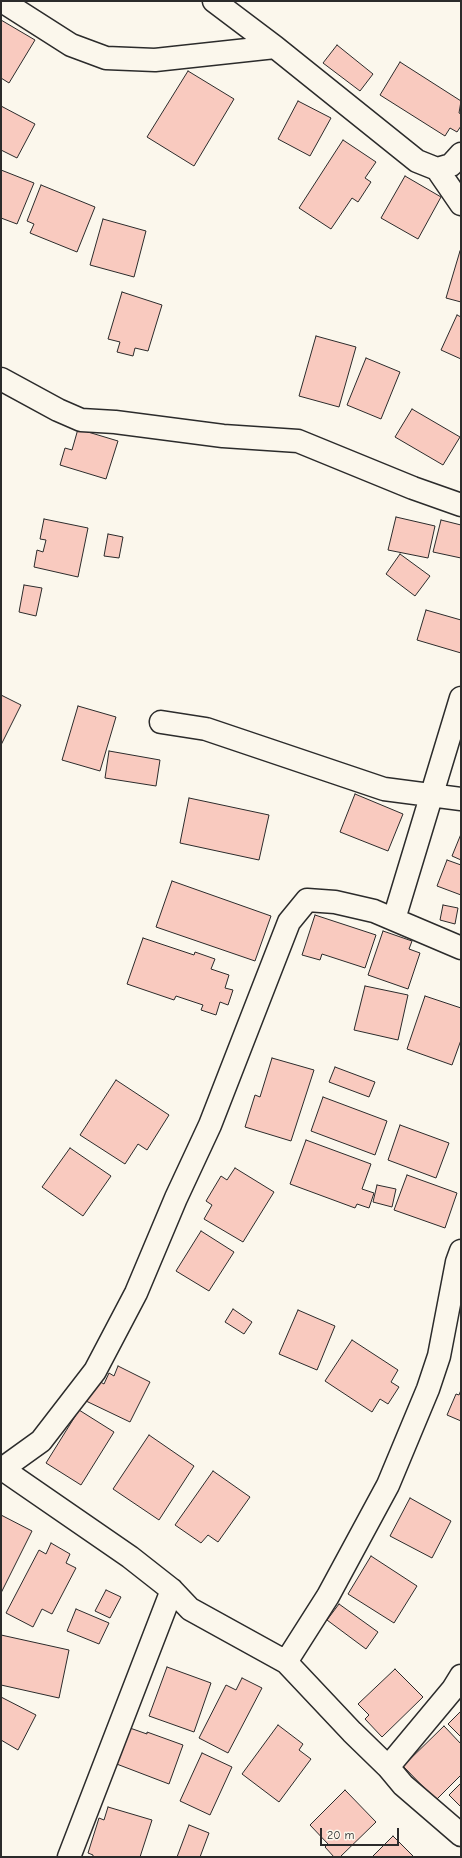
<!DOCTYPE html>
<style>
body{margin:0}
#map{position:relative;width:462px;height:1858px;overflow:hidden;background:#fbf7ec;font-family:"Comic Neue",sans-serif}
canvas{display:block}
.frame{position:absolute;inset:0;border:2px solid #2b2b2b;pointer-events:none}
.scale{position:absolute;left:320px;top:1828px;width:79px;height:18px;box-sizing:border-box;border:2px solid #2b2b2b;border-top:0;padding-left:5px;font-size:12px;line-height:14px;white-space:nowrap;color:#2b2b2b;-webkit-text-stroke:3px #fbf7ec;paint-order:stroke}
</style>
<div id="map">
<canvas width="462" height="1858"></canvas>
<div class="frame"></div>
<div class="scale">20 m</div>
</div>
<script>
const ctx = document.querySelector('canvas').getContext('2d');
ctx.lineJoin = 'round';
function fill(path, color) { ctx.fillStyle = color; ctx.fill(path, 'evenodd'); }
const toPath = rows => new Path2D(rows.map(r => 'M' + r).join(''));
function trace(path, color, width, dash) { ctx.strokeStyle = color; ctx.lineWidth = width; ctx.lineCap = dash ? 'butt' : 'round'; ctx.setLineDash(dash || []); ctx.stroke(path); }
const building = toPath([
 [1,20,35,40,9,83,1,78,1,20],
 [337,45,373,74,360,91,323,63,337,45],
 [400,62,461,101,459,113,461,114,461,126,457,132,450,128,445,136,380,95,400,62],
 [188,71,234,99,194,166,147,137,188,71],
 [298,101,331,118,310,156,278,139,298,101],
 [1,106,35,124,17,158,1,150,1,106],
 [343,140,376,162,365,178,371,182,358,202,352,198,331,229,299,208,343,140],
 [1,170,34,183,17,224,1,218,1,170],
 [405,176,441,197,418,239,381,218,405,176],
 [41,185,95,207,77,252,30,233,34,224,27,221,41,185],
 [103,219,146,231,134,277,90,265,103,219],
 [460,251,461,251,461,302,446,298,460,251],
 [122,292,162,305,148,351,135,348,133,356,117,352,120,342,108,339,122,292],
 [457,315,461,317,461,359,441,350,457,315],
 [316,336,356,347,339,407,299,396,316,336],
 [366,358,400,372,381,419,347,405,366,358],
 [412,409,460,437,443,465,395,437,412,409],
 [78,429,118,441,106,479,60,465,65,448,72,450,78,429],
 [396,517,435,526,428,558,388,550,396,517],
 [44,519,88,528,78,577,34,567,37,550,43,552,46,540,40,539,44,519],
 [441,520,461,525,461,558,433,552,441,520],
 [108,534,123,537,119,558,104,556,108,534],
 [400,554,430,576,415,596,386,574,400,554],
 [24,585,42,588,36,616,19,612,24,585],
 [426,610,461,620,461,653,417,640,426,610],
 [1,695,21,705,1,745,1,695],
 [78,706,116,717,100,771,62,760,78,706],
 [109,751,160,760,156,786,105,778,109,751],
 [355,794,403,814,388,851,340,832,355,794],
 [189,798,269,815,259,860,180,843,189,798],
 [461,834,461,860,452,856,461,834],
 [447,860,461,865,461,895,437,886,447,860],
 [172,881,271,916,255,961,156,927,172,881],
 [443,905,458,908,455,924,440,920,443,905],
 [315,915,376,935,365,968,322,954,320,960,302,955,315,915],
 [383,931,412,941,409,949,420,953,408,989,368,975,383,931],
 [143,938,194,955,195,952,215,959,211,969,229,975,225,988,233,990,228,1005,220,1002,216,1015,201,1010,203,1005,176,996,174,1000,127,984,143,938],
 [365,986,408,995,398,1040,354,1030,365,986],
 [425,996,461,1008,461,1040,452,1065,407,1049,425,996],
 [272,1058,314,1070,291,1141,245,1127,255,1095,260,1097,272,1058],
 [335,1067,375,1082,369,1097,329,1082,335,1067],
 [116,1080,169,1115,147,1150,138,1144,125,1164,80,1135,116,1080],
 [323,1097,387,1121,375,1155,311,1131,323,1097],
 [400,1125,449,1143,436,1178,388,1160,400,1125],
 [306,1140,371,1164,362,1189,374,1193,369,1208,357,1204,355,1208,290,1184,306,1140],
 [70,1148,111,1176,83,1216,42,1187,70,1148],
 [235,1168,274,1192,243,1242,204,1219,212,1205,206,1201,221,1176,227,1180,235,1168],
 [407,1175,457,1193,445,1228,394,1210,407,1175],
 [377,1185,396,1189,392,1207,373,1202,377,1185],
 [201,1231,234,1252,209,1291,176,1271,201,1231],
 [233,1309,252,1322,244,1334,225,1322,233,1309],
 [298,1310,335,1326,317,1370,279,1354,298,1310],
 [352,1340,398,1370,391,1382,399,1387,388,1404,380,1399,372,1412,325,1381,352,1340],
 [118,1366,150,1382,130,1422,86,1401,97,1380,104,1384,109,1373,114,1376,118,1366],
 [461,1390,461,1421,447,1415,456,1394,459,1395,461,1390],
 [79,1410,114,1432,81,1485,46,1463,79,1410],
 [149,1435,194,1466,159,1520,113,1489,149,1435],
 [213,1471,250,1497,218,1542,208,1535,201,1543,175,1525,213,1471],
 [410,1498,451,1521,432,1558,390,1536,410,1498],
 [1,1515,32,1531,1,1593,1,1515],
 [51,1543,70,1554,66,1563,76,1568,52,1614,42,1609,33,1627,6,1613,39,1550,46,1554,51,1543],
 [371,1556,417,1586,394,1623,348,1594,371,1556],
 [106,1590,121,1597,110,1618,95,1611,106,1590],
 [339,1604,378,1632,366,1649,327,1620,339,1604],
 [76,1609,109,1623,99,1644,67,1631,76,1609],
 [1,1635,69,1650,59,1698,1,1685,1,1635],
 [167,1667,211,1683,194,1732,149,1716,167,1667],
 [395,1669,423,1697,382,1737,365,1719,369,1715,358,1704,395,1669],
 [242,1678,262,1688,228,1753,199,1738,226,1685,236,1690,242,1678],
 [1,1697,36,1715,18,1750,1,1740,1,1697],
 [461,1711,461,1737,448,1724,461,1711],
 [278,1725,303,1744,299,1750,311,1759,279,1802,242,1774,278,1725],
 [444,1726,461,1744,461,1775,436,1800,403,1766,444,1726],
 [127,1727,147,1734,147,1732,183,1745,169,1784,114,1763,127,1727],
 [202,1753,232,1767,210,1815,180,1801,202,1753],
 [461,1783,461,1807,449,1795,461,1783],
 [345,1790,376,1822,340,1857,334,1857,325,1847,328,1844,310,1825,345,1790],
 [108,1807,152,1820,140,1857,93,1857,93,1855,88,1853,99,1818,104,1820,108,1807],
 [189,1825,209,1833,200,1857,177,1857,189,1825],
 [393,1836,414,1857,372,1857,393,1836]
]);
const street = toPath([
 [2,1,71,45,106,58,155,60,275,47],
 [214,1,275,47,417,161,437,169,451,165,461,154],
 [437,169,461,204],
 [1,379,58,410,81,420,115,422,223,436,298,441,413,488,461,505],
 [161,722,206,729,384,789,461,799],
 [394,919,461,698],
 [1,1468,130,1557,172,1590,190,1609,286,1662,352,1732,388,1767,403,1785,461,1835],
 [2,1469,41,1441,95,1371,136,1293,176,1198,210,1125,289,922,307,900,335,902,374,911,461,948],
 [286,1662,328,1596,388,1485,428,1389,439,1356,457,1262,461,1251],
 [388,1767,453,1689,461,1676],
 [69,1857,172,1590]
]);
fill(building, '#f9cabf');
trace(building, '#2b2b2b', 1);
trace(street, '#2b2b2b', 25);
trace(street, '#fbf7ec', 22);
</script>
